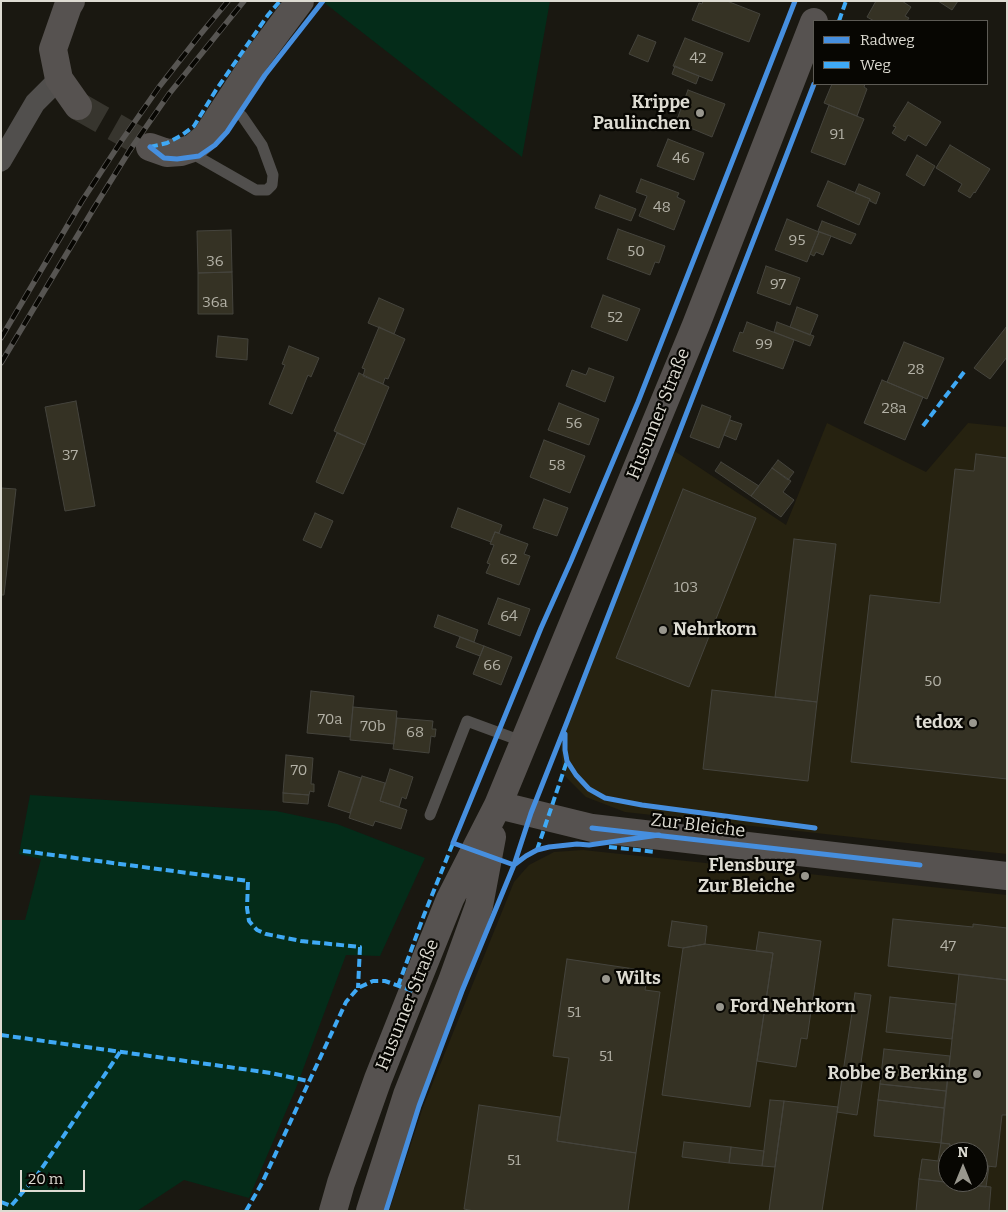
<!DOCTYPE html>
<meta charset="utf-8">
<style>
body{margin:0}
#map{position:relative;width:1008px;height:1212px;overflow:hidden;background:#1a1811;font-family:Bitter,serif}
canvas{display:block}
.frame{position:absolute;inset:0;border:2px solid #dddbd2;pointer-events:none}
.legend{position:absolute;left:813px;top:20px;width:175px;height:65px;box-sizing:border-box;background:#070602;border:1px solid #5d5b55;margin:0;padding:6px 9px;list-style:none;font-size:15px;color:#dddbd2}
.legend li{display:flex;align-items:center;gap:10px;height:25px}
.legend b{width:25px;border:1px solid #5d5b55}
.north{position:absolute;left:938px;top:1142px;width:50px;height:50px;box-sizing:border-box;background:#070602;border:1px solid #5d5b55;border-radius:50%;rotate:0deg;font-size:14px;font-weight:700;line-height:20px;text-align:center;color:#dddbd2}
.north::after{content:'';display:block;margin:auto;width:18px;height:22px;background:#99978e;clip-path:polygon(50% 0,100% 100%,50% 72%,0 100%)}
.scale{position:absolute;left:20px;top:1170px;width:65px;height:22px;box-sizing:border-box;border:2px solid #dddbd2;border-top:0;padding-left:6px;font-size:15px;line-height:18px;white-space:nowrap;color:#dddbd2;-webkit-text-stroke:4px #070602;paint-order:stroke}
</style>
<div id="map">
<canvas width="1008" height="1212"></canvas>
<div class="frame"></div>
<ul class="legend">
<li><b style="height:6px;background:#468fdf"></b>Radweg</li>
<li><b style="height:6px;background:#3fa9f5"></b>Weg</li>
</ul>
<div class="north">N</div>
<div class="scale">20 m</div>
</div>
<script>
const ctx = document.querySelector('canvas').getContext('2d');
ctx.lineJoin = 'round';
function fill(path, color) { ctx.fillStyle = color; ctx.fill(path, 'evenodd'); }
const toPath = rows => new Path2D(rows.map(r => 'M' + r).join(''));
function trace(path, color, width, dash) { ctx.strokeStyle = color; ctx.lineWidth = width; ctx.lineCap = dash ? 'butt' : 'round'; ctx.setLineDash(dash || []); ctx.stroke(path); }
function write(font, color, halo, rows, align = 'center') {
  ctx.font = font + ' Bitter,serif'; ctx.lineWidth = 4.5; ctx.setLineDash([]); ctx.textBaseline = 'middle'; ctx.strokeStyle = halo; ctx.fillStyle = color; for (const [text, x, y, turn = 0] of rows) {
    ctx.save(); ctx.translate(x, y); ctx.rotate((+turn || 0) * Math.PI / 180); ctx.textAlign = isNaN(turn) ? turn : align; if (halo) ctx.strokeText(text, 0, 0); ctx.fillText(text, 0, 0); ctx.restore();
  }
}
const built = toPath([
 [827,423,926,472,968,423,1007,427,1007,854,625,812,586,797,563,774,560,733,670,448,786,525],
 [583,850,1007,895,1007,1211,389,1211,423,1107,514,882,529,865,554,852],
 [948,1152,978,1152,978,1182,948,1182]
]);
const green = toPath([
 [322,1,550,1,522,157],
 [30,795,276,811,337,824,425,858,380,956,346,955,296,1088,249,1198,184,1180,137,1211,1,1211,1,920,25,920,41,859,19,854]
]);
const building = toPath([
 [703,1,727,1,760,14,749,42,692,20,699,3,702,4,703,1],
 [876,1,902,1,911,7,905,16,909,18,907,21,874,21,867,17,876,1],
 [938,1,958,1,952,10,938,1],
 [638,35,656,42,648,62,629,54,638,35],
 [685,38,723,53,712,81,673,66,685,38],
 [675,66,699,76,696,84,672,74,675,66],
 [832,84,865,84,864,87,867,89,857,116,824,103,832,84],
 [688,90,725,104,712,137,676,122,688,90],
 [908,102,941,122,926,146,908,135,905,141,892,133,896,127,893,126,908,102],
 [829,105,864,119,845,165,811,152,829,105],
 [668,139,704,153,694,180,657,166,668,139],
 [950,145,990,169,975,193,974,192,970,198,958,191,962,184,936,168,950,145],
 [917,155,935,166,924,186,906,175,917,155],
 [641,179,679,193,677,197,685,201,674,230,639,216,647,196,636,192,641,179],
 [828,181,870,199,859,225,817,206,828,181],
 [859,184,880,193,876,204,870,201,870,199,855,193,859,184],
 [600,195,636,209,631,221,595,208,600,195],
 [787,219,819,232,807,262,775,250,787,219],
 [822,221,856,234,851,244,818,231,822,221],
 [618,229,665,246,659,263,655,262,650,275,607,259,618,229],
 [231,230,232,272,198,273,197,231,231,230],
 [819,232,831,236,823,255,816,252,814,256,810,254,819,232],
 [766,266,800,278,790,305,757,293,766,266],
 [232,272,233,314,198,314,198,273,232,272],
 [603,295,640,309,627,341,591,327,603,295],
 [379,298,404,309,394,334,368,323,379,298],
 [797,307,818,315,810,335,790,327,797,307],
 [747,322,794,340,783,369,733,351,740,332,743,333,747,322],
 [777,322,814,336,810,346,774,332,777,322],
 [1007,326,1007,357,990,379,974,368,1007,326],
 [379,327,405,339,388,379,385,378,383,384,363,376,365,369,362,368,379,327],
 [218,336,248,339,247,360,216,357,218,336],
 [904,342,944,358,927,399,887,382,904,342],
 [289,346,319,358,311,377,308,375,292,414,269,404,285,365,282,364,289,346],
 [589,368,614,377,605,402,566,386,572,370,586,375,589,368],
 [359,373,389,387,365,445,334,431,359,373],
 [882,380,923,397,905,440,864,423,882,380],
 [76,401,95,506,65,511,45,407,76,401],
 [559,403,599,419,589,445,548,430,559,403],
 [702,405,731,416,719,448,690,437,702,405],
 [730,420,742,424,736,440,724,435,730,420],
 [337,433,365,445,343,494,316,482,337,433],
 [544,440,585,456,570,493,530,477,544,440],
 [976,454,1007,458,1007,779,851,762,870,595,940,603,955,469,974,471,976,454],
 [778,460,794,472,788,480,772,468,778,460],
 [721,462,759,486,751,496,715,471,721,462],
 [772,468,791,481,783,492,794,500,781,517,751,496,772,468],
 [1,488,16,489,4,595,1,595,1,488],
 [683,489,756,518,689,687,616,658,683,489],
 [544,499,568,508,557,536,533,528,544,499],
 [458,508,502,525,499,533,495,532,491,542,451,527,458,508],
 [315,513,333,521,321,548,303,540,315,513],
 [495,532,528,544,524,554,530,556,519,585,486,573,490,564,487,563,494,545,490,544,495,532],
 [794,539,836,544,817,702,775,697,794,539],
 [498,598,530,609,520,636,488,624,498,598],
 [438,615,478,630,474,642,434,627,438,615],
 [460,637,484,646,480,656,456,647,460,637],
 [484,646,512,657,501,685,473,674,484,646],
 [712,690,817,702,808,781,703,769,712,690],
 [311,691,354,696,350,737,307,733,311,691],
 [353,707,397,711,394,744,350,740,353,707],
 [397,718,433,721,432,729,436,729,435,737,431,736,429,753,393,749,397,718],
 [286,755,313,758,311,784,314,784,314,792,310,791,309,795,283,793,286,755],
 [390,769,413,777,406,799,402,797,399,807,380,801,390,769],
 [339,771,361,778,350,813,328,806,339,771],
 [362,776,385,783,380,801,407,810,401,829,375,821,373,826,349,818,362,776],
 [283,793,309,795,308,804,283,802,283,793],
 [893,919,973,927,973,924,1007,928,1007,980,888,966,893,919],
 [672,921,707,926,705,944,683,948,668,946,672,921],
 [759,932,821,941,807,1039,801,1038,796,1067,757,1061,773,953,756,951,759,932],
 [705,944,773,953,750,1107,662,1095,683,948,705,944],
 [567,959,648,971,645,990,660,992,636,1153,557,1141,569,1058,553,1056,567,959],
 [959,974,1007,980,1007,1115,1002,1115,996,1167,978,1165,978,1152,949,1152,950,1144,941,1143,959,974],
 [855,993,871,995,859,1076,863,1076,857,1115,837,1112,855,993],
 [890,997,956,1004,952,1039,886,1032,890,997],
 [884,1049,950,1056,946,1091,880,1084,884,1049],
 [880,1084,946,1091,944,1108,878,1100,880,1084],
 [770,1100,784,1101,775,1167,762,1166,770,1100],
 [878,1100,944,1108,941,1143,874,1136,878,1100],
 [784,1101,838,1107,822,1211,769,1211,784,1101],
 [479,1105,560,1117,557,1141,636,1153,628,1211,474,1211,464,1209,479,1105],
 [684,1142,731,1147,729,1163,682,1157,684,1142],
 [941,1143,950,1144,948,1152,948,1182,978,1182,978,1165,989,1166,986,1187,919,1179,922,1159,938,1161,941,1143],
 [731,1147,764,1151,762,1166,729,1163,731,1147],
 [919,1179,991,1187,989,1211,916,1211,919,1179]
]);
const secondaryTunnel = toPath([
 [78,106,150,147]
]);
const lane = toPath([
 [193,148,200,158,256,190,267,190,272,185,273,175,262,145,242,116,227,106],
 [430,815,467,721,524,742]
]);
const street = toPath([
 [1,161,35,103,59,79]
]);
const secondary = toPath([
 [71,1,68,6,53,49,59,79,78,106],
 [150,147,167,153,181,152,193,148,206,137,256,60,300,1],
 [498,805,592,828,1007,876],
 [333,1211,341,1183,378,1079,413,991,450,899,498,805,696,325,814,22],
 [370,1211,407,1095,452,981,479,906,492,837]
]);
const rail = toPath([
 [1,338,82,201,120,143,159,87,199,36,228,1],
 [1,363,94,208,130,150,169,94,244,1]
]);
const quiet = toPath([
 [839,21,846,1],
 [150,147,167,143,182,135,194,126,216,90,268,15,280,1],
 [923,426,964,372],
 [609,847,656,852],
 [537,850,567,761],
 [23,851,248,881,247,908,249,921,257,930,266,934,301,941,360,947,358,988],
 [398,986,424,915,453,843],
 [1,1035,271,1073,308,1081],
 [1,1202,11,1206,38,1174,120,1052],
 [246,1211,262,1183,346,1002,358,988,373,981,385,981,413,991]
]);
const cycleway = toPath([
 [795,1,638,402,571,561,541,628,453,843,514,865,531,813,567,722,814,84],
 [150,147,164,158,177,159,199,156,215,145,227,132,265,75,323,1],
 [565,734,565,750,567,761,576,775,589,789,605,798,642,805,815,828],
 [592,828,920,865],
 [386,1211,419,1106,462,991,514,865,526,856,537,850,549,847,577,844,589,845,659,835]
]);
const markers = [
 [700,113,5,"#99978e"],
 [663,630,5,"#99978e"],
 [973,723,5,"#99978e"],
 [805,876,5,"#99978e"],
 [606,979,5,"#99978e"],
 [720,1007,5,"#99978e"],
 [977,1074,5,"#99978e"]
];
const numberNames = [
 ["42",698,59],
 ["91",837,135],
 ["46",681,159],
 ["48",662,208],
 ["95",797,241],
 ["50",636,252],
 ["36",215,262],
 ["97",778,285],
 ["36a",215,303],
 ["52",615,318],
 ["99",764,345],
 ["28",916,370],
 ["28a",894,409],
 ["56",574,424],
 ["37",70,456],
 ["58",557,466],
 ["62",509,560],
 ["103",686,588],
 ["64",509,617],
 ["66",492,666],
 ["50",933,682],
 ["70a",330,720],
 ["70b",373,727],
 ["68",415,733],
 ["70",299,771],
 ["47",948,947],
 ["51",574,1013],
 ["51",606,1057],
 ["51",514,1161]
];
const poiNames = [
 ["Krippe",690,103],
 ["Paulinchen",690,124],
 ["Nehrkorn",673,630,"left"],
 ["tedox",963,723],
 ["Flensburg",795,866],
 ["Zur Bleiche",795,887],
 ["Wilts",616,979,"left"],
 ["Ford Nehrkorn",730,1007,"left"],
 ["Robbe & Berking",967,1074]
];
const streetNames = [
 ["Husumer Straße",659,414,-68],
 ["Zur Bleiche",698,826,7],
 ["Husumer Straße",408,1005,-68]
];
fill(built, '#262210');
fill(green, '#042c19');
fill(building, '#353224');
trace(building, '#45443d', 1);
trace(secondaryTunnel, '#37352e', 28, [28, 14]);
trace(lane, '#514f4d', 11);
trace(street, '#514f4d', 21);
trace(secondary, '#565250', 28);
trace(rail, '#575552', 5.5);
trace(rail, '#070602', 4, [11]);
trace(quiet, '#3fa9f5', 4, [8, 4]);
trace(cycleway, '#468fdf', 5);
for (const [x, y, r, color] of markers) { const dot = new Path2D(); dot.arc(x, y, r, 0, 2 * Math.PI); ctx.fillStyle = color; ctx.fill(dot); trace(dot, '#070602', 2); }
write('15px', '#b3b1a6', null, numberNames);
write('bold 18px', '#dddbd2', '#070602', poiNames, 'right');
write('18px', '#dddbd2', '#070602', streetNames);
</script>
